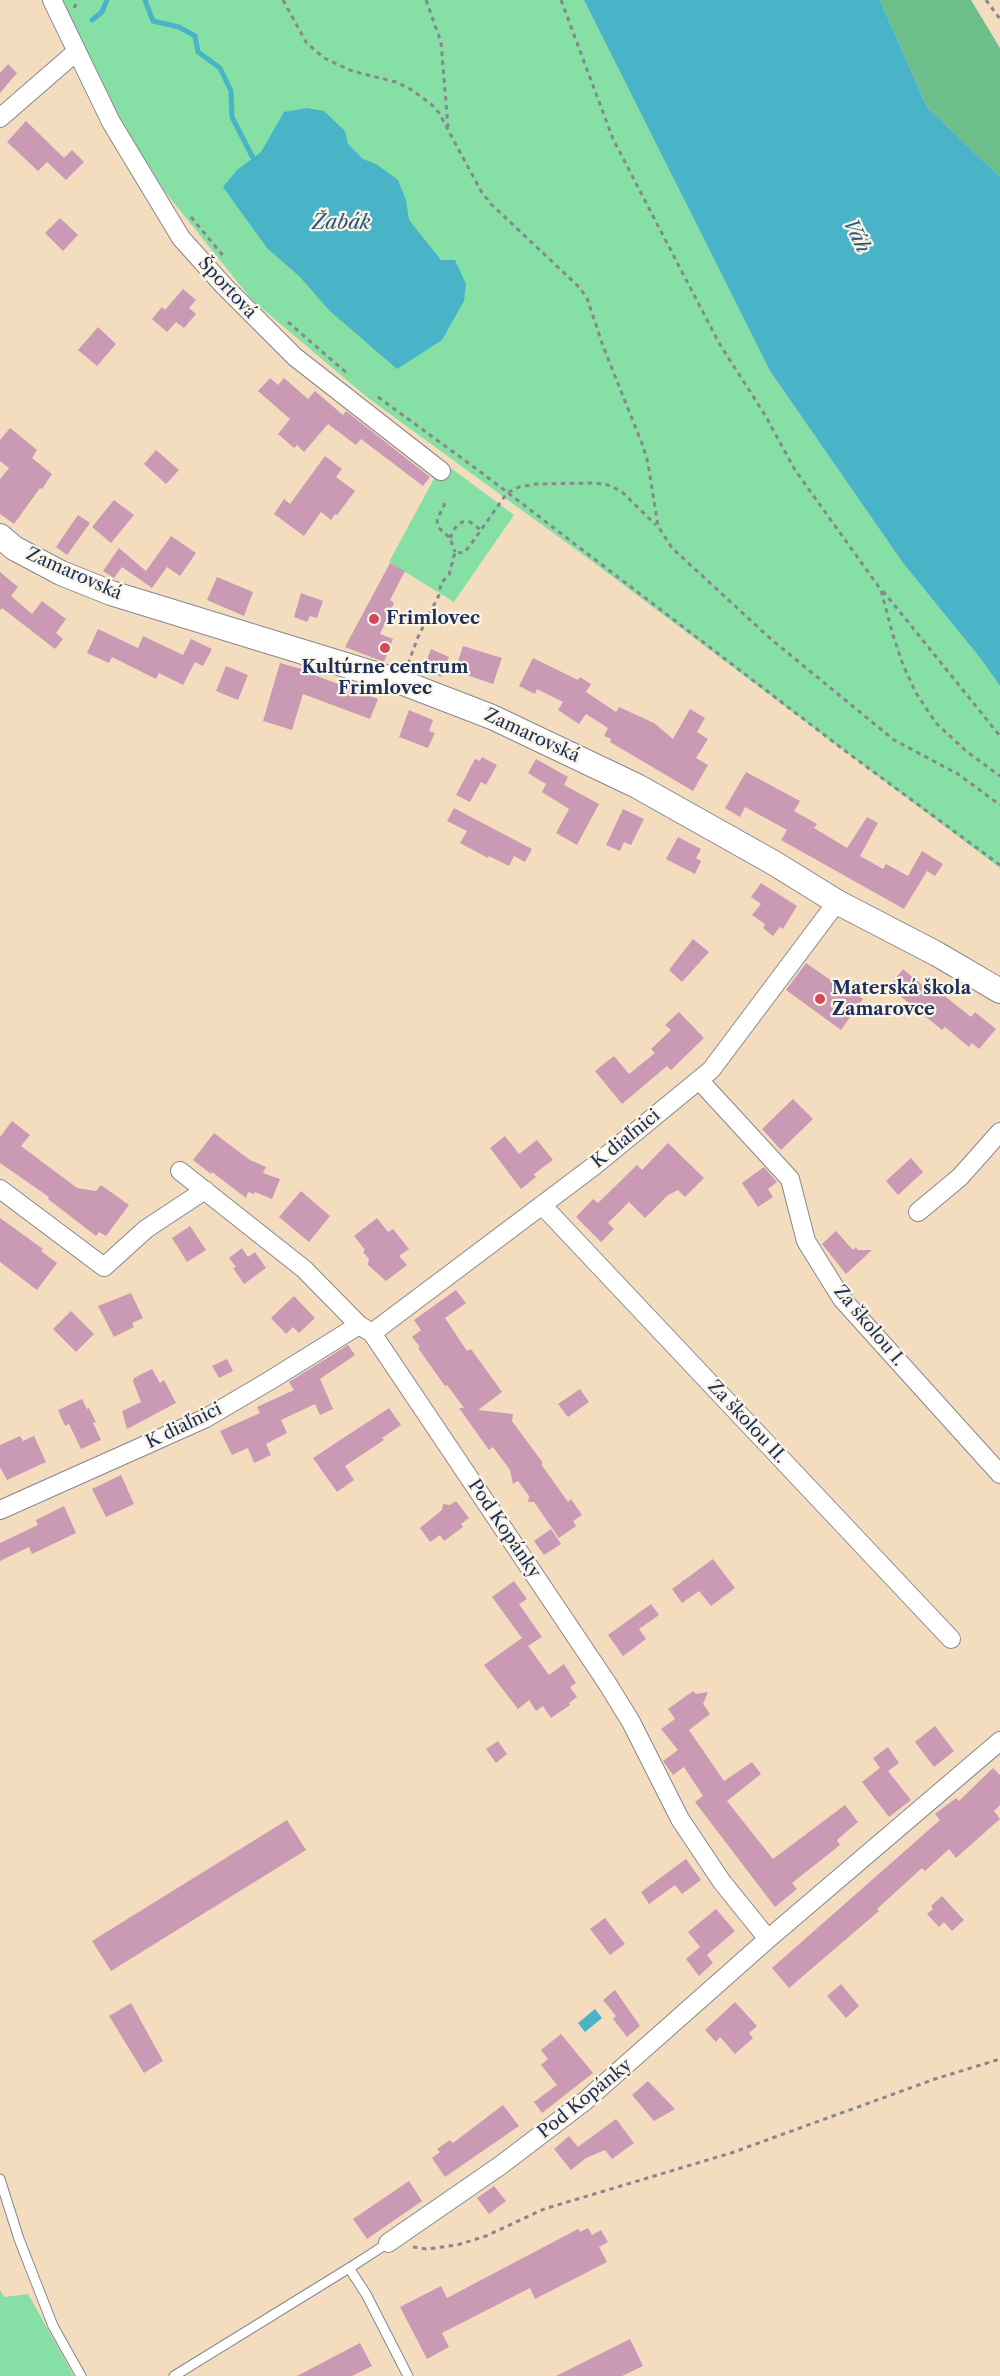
<!DOCTYPE html>
<meta charset="utf-8">
<style>
body{margin:0}
canvas{display:block;background:#f4ddbf}
</style>
<canvas width="1000" height="2376"></canvas>
<script>
const ctx = document.querySelector('canvas').getContext('2d');
ctx.lineJoin = 'round';
function fill(path, color) { ctx.fillStyle = color; ctx.fill(path, 'evenodd'); }
const toPath = rows => new Path2D(rows.map(r => 'M' + r).join(''));
function trace(path, color, width, dash) { ctx.strokeStyle = color; ctx.lineWidth = width; ctx.lineCap = dash ? 'butt' : 'round'; ctx.setLineDash(dash || []); ctx.stroke(path); }
function write(font, color, halo, rows, align = 'center') {
  ctx.font = font + ' "Libre Caslon Text",serif'; ctx.lineWidth = 4.5; ctx.setLineDash([]); ctx.textBaseline = 'middle'; ctx.strokeStyle = halo; ctx.fillStyle = color; for (const [text, x, y, turn = 0] of rows) {
    ctx.save(); ctx.translate(x, y); ctx.rotate((+turn || 0) * Math.PI / 180); ctx.textAlign = isNaN(turn) ? turn : align; if (halo) ctx.strokeText(text, 0, 0); ctx.fillText(text, 0, 0); ctx.restore();
  }
}
const green = toPath([
 [55,0,584,0,770,371,903,563,981,659,1000,686,1000,868,597,565,368,398,252,300,166,193,101,89],
 [443,462,514,515,454,602,389,562],
 [0,2290,4,2297,28,2294,74,2376,0,2376]
]);
const forest = toPath([
 [880,0,971,0,1000,48,1000,177,927,107]
]);
const water = toPath([
 [584,0,880,0,927,107,1000,177,1000,686,981,659,903,563,770,371],
 [307,108,324,111,345,131,348,144,363,159,376,164,398,180,406,200,409,220,441,260,455,260,466,284,464,301,442,340,397,369,330,311,299,276,267,248,223,187,237,170,261,152,284,112],
 [595,2009,602,2018,585,2032,578,2023]
]);
const stream = toPath([
 [145,0,153,21,179,27,195,36,198,52,220,68,231,91,232,117,253,158],
 [92,20,102,12,107,0]
]);
const building = toPath([
 [8,64,17,73,0,93,0,73],
 [26,121,64,158,72,150,84,162,66,180,47,162,38,171,7,142],
 [60,218,78,235,63,251,45,233],
 [183,289,196,300,189,308,196,314,184,328,176,322,167,332,152,319,162,307,165,310],
 [98,327,116,344,97,366,78,350],
 [270,378,278,385,284,378,308,399,315,391,343,415,346,411,430,477,423,486,361,439,356,445,328,424,304,452,297,445,294,448,278,434,290,419,258,391],
 [10,428,37,450,32,458,52,474,42,489,40,488,14,524,0,514,0,479,9,468,0,461,0,440],
 [156,450,179,470,166,484,144,464],
 [325,456,342,469,336,477,355,491,337,515,335,514,331,520,321,512,304,536,274,514,284,499,290,504],
 [114,500,134,515,111,543,92,527],
 [78,515,90,523,67,555,56,547],
 [171,536,196,553,180,576,167,567,152,588,122,567,114,578,103,571,119,548,146,571],
 [390,563,405,571,390,600,394,603,380,634,393,639,384,662,345,647],
 [0,572,18,587,11,596,32,614,42,601,66,619,56,633,63,639,55,649,2,608,0,610],
 [217,577,253,592,244,616,207,600],
 [301,593,323,601,317,618,310,616,307,622,294,617],
 [98,629,138,648,143,636,183,655,191,639,212,649,203,666,195,662,183,685,159,673,156,679,112,657,109,663,87,653],
 [463,646,502,658,493,684,455,671],
 [431,649,449,657,441,677,423,669],
 [533,658,578,680,580,677,591,684,586,692,616,712,619,707,654,723,673,739,690,709,705,718,697,732,708,739,696,758,708,765,693,791,610,742,611,739,604,736,608,728,586,714,579,724,558,710,563,702,537,689,535,694,519,686],
 [280,663,309,671,309,673,378,699,370,719,303,694,292,730,263,721],
 [226,666,248,675,238,700,216,691],
 [409,710,433,720,429,731,435,733,428,748,399,737],
 [482,757,497,765,486,785,481,782,470,802,456,795,475,759,480,761],
 [536,759,568,777,564,785,599,804,577,845,556,833,569,809,542,792,546,784,528,773],
 [746,772,800,801,794,811,817,824,814,828,847,848,867,817,878,823,860,856,883,869,886,864,908,876,922,851,943,864,935,876,927,871,904,909,781,840,787,830,745,807,740,817,725,808],
 [454,808,532,849,525,862,514,856,509,866,489,856,488,858,460,843,467,831,447,821],
 [623,809,644,819,631,845,624,842,620,851,606,845],
 [678,837,701,849,696,858,701,861,695,874,666,859],
 [761,883,797,906,783,929,780,927,773,936,763,928,765,924,752,915,761,904,751,897],
 [693,939,709,952,682,982,669,970],
 [806,963,839,986,841,983,863,999,841,1030,786,990],
 [903,969,933,994,937,990,971,1017,975,1012,996,1029,979,1049,972,1043,969,1047,945,1027,942,1030,889,987],
 [679,1012,704,1038,671,1070,667,1066,622,1104,595,1071,614,1056,629,1074,655,1053,651,1049,671,1030,665,1025],
 [793,1099,813,1119,781,1150,762,1129],
 [12,1121,30,1135,21,1146,77,1188,96,1191,101,1185,129,1205,106,1236,99,1232,96,1236,48,1199,49,1197,0,1163,0,1137],
 [214,1133,250,1160,266,1167,263,1173,280,1179,272,1199,255,1192,254,1194,248,1192,246,1198,212,1172,211,1174,193,1160],
 [505,1136,519,1154,537,1140,553,1160,534,1174,536,1177,521,1189,490,1148],
 [668,1143,704,1178,685,1197,678,1190,668,1195,645,1218,629,1202,608,1223,614,1229,601,1242,576,1217,593,1199,598,1203,637,1165,642,1170],
 [911,1158,923,1172,898,1195,886,1181],
 [764,1167,777,1182,768,1189,773,1197,758,1207,742,1183],
 [301,1191,330,1216,309,1242,279,1217],
 [0,1218,43,1249,41,1251,57,1263,37,1290,0,1262],
 [377,1218,388,1232,393,1229,409,1249,399,1256,407,1265,386,1281,368,1265,369,1259,363,1252,365,1250,354,1236],
 [190,1226,206,1250,187,1262,172,1238],
 [836,1231,853,1250,856,1247,858,1250,872,1250,846,1274,822,1244],
 [242,1248,248,1257,255,1252,266,1268,244,1284,233,1268,236,1267,229,1258],
 [456,1290,466,1303,445,1318,467,1351,471,1349,502,1392,478,1410,513,1414,512,1421,543,1463,541,1464,568,1502,571,1499,582,1515,573,1521,576,1526,559,1538,534,1502,528,1502,529,1496,518,1481,513,1484,510,1470,493,1447,489,1450,459,1408,464,1408,447,1385,445,1386,418,1348,420,1347,412,1337,421,1330,414,1320],
 [131,1293,143,1318,132,1323,134,1327,114,1337,98,1306],
 [294,1296,315,1318,299,1333,293,1327,286,1334,271,1318],
 [71,1311,94,1334,76,1352,53,1329],
 [348,1345,355,1355,320,1379,333,1409,320,1415,315,1404,281,1420,287,1433,266,1444,271,1455,254,1463,248,1448,232,1455,220,1431,260,1413,257,1407,294,1390,289,1382],
 [227,1359,233,1371,219,1378,212,1366],
 [152,1369,160,1383,164,1380,176,1403,127,1429,122,1411,141,1402,133,1381,134,1378],
 [580,1389,589,1402,568,1417,558,1404],
 [82,1399,87,1409,89,1408,96,1422,93,1423,101,1440,81,1449,69,1424,65,1426,58,1410],
 [389,1408,401,1425,382,1438,384,1440,345,1466,354,1480,337,1492,313,1458],
 [20,1436,23,1441,34,1436,46,1462,7,1480,0,1467,0,1445],
 [121,1475,134,1504,106,1517,92,1489],
 [456,1501,469,1518,461,1524,463,1527,444,1541,440,1535,430,1542,420,1528,442,1510,443,1504,450,1505],
 [64,1506,76,1533,32,1554,29,1547,0,1561,0,1543,38,1525,36,1520],
 [551,1529,561,1544,544,1555,534,1541],
 [713,1559,735,1588,711,1606,699,1591,682,1603,672,1589],
 [514,1581,527,1599,519,1604,542,1637,528,1646,549,1675,564,1664,576,1683,570,1687,577,1697,569,1703,570,1705,551,1718,543,1706,536,1711,529,1700,518,1709,484,1665,522,1638,492,1597],
 [651,1604,659,1615,639,1629,646,1639,623,1656,608,1635],
 [693,1691,696,1694,708,1692,703,1704,710,1714,689,1730,724,1781,752,1762,761,1774,727,1801,773,1859,845,1805,858,1822,837,1840,840,1845,792,1883,797,1889,775,1907,695,1802,703,1796,684,1767,673,1775,663,1761,678,1750,661,1729,675,1719,668,1709],
 [935,1726,954,1751,934,1767,915,1742],
 [498,1741,507,1754,496,1763,486,1749],
 [888,1747,899,1763,888,1771,911,1800,889,1817,862,1782,880,1768,873,1758],
 [993,1768,1000,1775,1000,1805,994,1811,1000,1819,956,1858,949,1849,925,1871,922,1868,877,1909,879,1911,789,1988,772,1968,940,1820,935,1814,956,1798,959,1801],
 [287,1820,306,1850,111,1971,92,1941],
 [686,1859,701,1880,682,1894,675,1885,649,1904,641,1892],
 [942,1896,964,1920,952,1931,944,1922,939,1927,927,1914,933,1909,931,1906],
 [716,1909,735,1931,707,1955,713,1963,699,1976,686,1959,700,1947,705,1953,688,1932],
 [605,1918,625,1944,610,1955,590,1929],
 [841,1984,859,2006,846,2018,827,1996],
 [615,1990,640,2026,627,2037,613,2019,616,2016,603,2000],
 [735,2002,757,2026,749,2033,753,2038,735,2054,720,2037,716,2042,705,2030],
 [131,2003,163,2061,144,2073,109,2016],
 [561,2034,593,2073,542,2113,534,2102,557,2085,541,2065,548,2059,541,2050],
 [648,2081,675,2109,654,2121,632,2095],
 [503,2105,519,2126,445,2177,432,2158,440,2152,437,2149,450,2140,453,2143],
 [616,2119,634,2143,612,2159,605,2150,586,2158,571,2170,554,2149,569,2136,578,2147],
 [409,2181,422,2201,367,2239,353,2219],
 [494,2186,506,2201,489,2214,477,2198],
 [588,2228,592,2235,601,2230,608,2242,599,2247,607,2262,535,2299,530,2288,442,2333,449,2347,427,2359,400,2307,441,2286,447,2298,578,2229,580,2232],
 [630,2339,643,2366,622,2376,556,2376],
 [360,2343,372,2366,352,2376,297,2376]
]);
const path = toPath([
 [283,0,306,42,324,58,352,71,396,82,412,90,431,104,439,113,481,191,491,204,579,287,587,298,603,346,643,446,648,463,658,526,672,548,772,640,894,740,958,774,1000,805],
 [426,0,441,42,448,127],
 [561,0,613,139,719,343,765,415,795,470,881,590,892,632,903,665,916,693,936,723,966,751,1000,776],
 [986,0,1000,19],
 [74,8,78,0],
 [191,217,225,258],
 [288,322,349,375],
 [378,397,482,473,848,753,1000,865],
 [445,503,437,520,438,527,450,538,455,552],
 [450,538,455,528,462,522,470,522,481,530],
 [883,591,1000,736],
 [408,664,418,637,439,595,441,583,449,575,455,552,463,553,469,547,507,493,519,487,536,484,595,483,608,485,621,491,656,525],
 [413,2247,427,2249,457,2245,486,2236,544,2209,731,2153,935,2079,1000,2059]
]);
const lane = toPath([
 [0,2179,19,2239,53,2326,81,2376],
 [349,2268,366,2294,408,2376],
 [174,2376,354,2265,388,2243]
]);
const street = toPath([
 [52,0,111,122,181,238,224,286,295,357,441,471],
 [0,118,76,52],
 [699,1080,790,1179,806,1241,842,1299,1000,1474],
 [180,1171,304,1269,359,1325,372,1333,607,1683,631,1722,680,1819,722,1882,768,1939],
 [0,1189,104,1267,146,1229,205,1190],
 [542,1205,951,1639],
 [918,1212,960,1177,1000,1132],
 [372,1333,594,1166,711,1070,837,902],
 [0,1510,206,1418,269,1381,359,1325],
 [388,2243,501,2165,585,2101,768,1939,1000,1741]
]);
const secondary = toPath([
 [0,536,14,548,61,573,111,593,401,682,492,717,637,786,774,863,837,902,937,954,1000,991]
]);
const markers = [
 [374,619,6,"#d1495b"],
 [385,648,6,"#d1495b"],
 [820,999,6,"#d1495b"]
];
const streetNames = [
 ["Športová",227,288,47],
 ["Zamarovská",74,574,24],
 ["Zamarovská",532,736,25],
 ["K diaľnici",626,1139,-39],
 ["Za školou I.",869,1326,50],
 ["Za školou II.",747,1422,47],
 ["K diaľnici",184,1426,-26],
 ["Pod Kopánky",504,1529,56],
 ["Pod Kopánky",585,2099,-39]
];
const poiNames = [
 ["Frimlovec",386,619],
 ["Kultúrne centrum",385,668,"center"],
 ["Frimlovec",385,689,"center"],
 ["Materská škola",832,989],
 ["Zamarovce",832,1010]
];
const waterNames = [
 ["Žabák",341,223],
 ["Váh",856,236,64]
];
fill(green, '#86dfa4');
fill(forest, '#6cbe8a');
fill(water, '#49b3c8');
trace(stream, '#49b3c8', 5);
fill(building, '#ca99b4');
trace(lane, '#88868e', 11);
trace(street, '#88868e', 20);
trace(secondary, '#88868e', 26);
trace(path, '#88868e', 3, [4.5, 4.5]);
trace(lane, '#fff', 9);
trace(street, '#fff', 18);
trace(secondary, '#fff', 24);
for (const [x, y, r, color] of markers) { const dot = new Path2D(); dot.arc(x, y, r, 0, 2 * Math.PI); ctx.fillStyle = color; ctx.fill(dot); trace(dot, '#fcf5e5', 2); }
write('18px', '#1b2f5e', '#fcf5e5', streetNames);
write('bold 18px', '#1b2f5e', '#fcf5e5', poiNames, 'left');
write('italic 20px', '#29577e', '#fcf5e5', waterNames);
</script>
